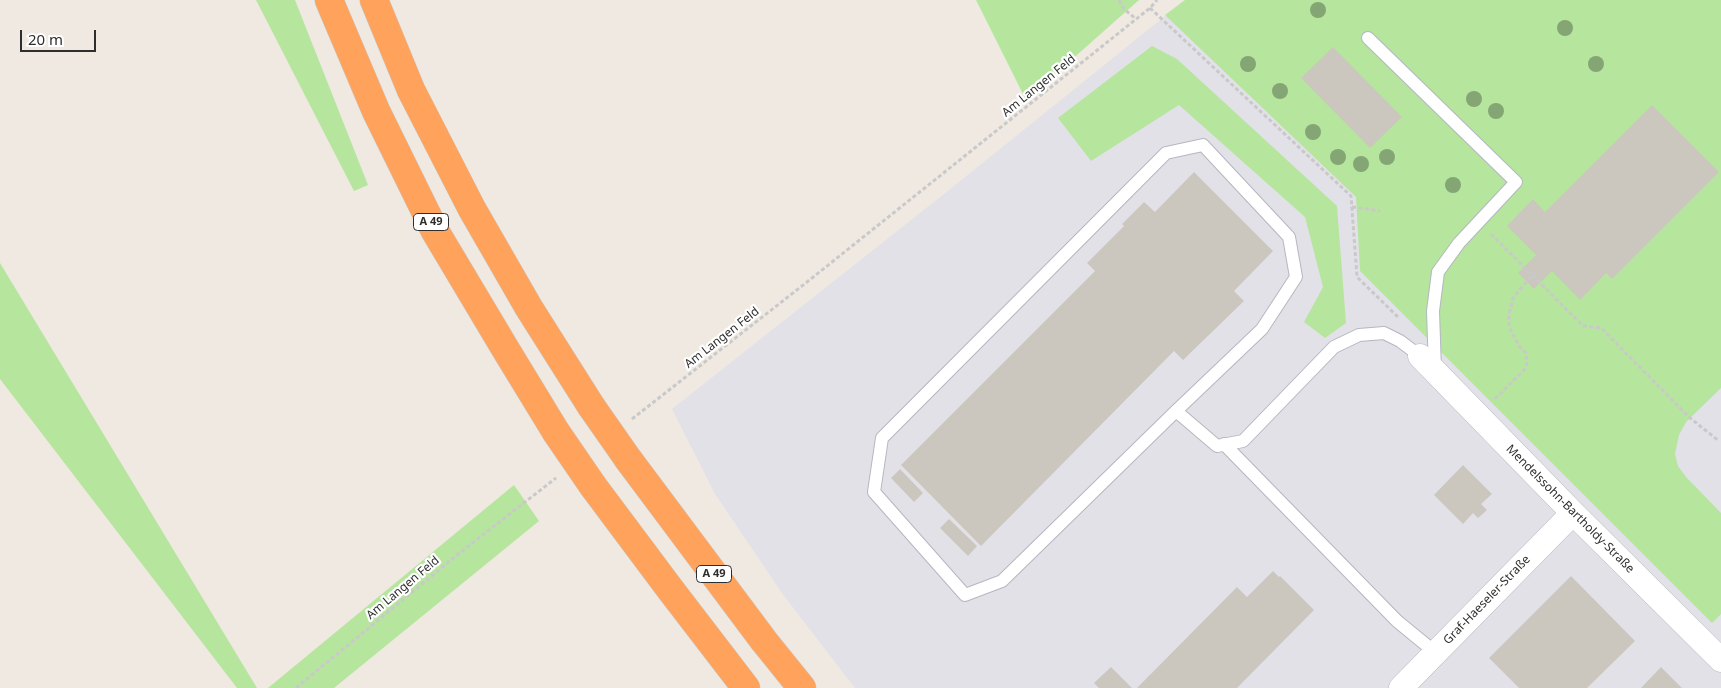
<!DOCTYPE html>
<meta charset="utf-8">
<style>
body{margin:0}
#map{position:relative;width:1721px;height:688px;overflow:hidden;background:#efe9e1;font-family:"Noto Sans",sans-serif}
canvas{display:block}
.scale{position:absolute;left:20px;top:30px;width:76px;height:22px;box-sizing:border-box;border:2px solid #2e2e2e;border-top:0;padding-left:6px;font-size:15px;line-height:18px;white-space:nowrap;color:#2e2e2e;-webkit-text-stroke:4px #fff;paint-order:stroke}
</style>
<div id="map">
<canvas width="1721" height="688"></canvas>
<div class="scale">20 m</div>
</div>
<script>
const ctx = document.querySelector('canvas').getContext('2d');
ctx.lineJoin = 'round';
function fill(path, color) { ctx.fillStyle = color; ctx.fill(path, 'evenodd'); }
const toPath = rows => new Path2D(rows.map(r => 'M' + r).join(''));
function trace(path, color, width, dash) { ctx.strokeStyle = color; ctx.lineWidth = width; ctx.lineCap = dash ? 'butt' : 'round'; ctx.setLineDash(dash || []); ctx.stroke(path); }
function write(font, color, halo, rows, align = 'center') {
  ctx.font = font + ' "Noto Sans",sans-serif'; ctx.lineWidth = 4.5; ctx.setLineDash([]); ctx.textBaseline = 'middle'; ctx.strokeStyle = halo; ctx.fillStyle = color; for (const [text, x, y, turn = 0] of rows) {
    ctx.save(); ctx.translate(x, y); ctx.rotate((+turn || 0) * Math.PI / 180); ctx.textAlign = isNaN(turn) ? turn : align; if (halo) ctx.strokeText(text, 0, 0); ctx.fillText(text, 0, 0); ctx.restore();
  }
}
const industrial = toPath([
 [1185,0,1721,89,1721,688,855,688,784,596,715,494,672,409,949,190]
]);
const green = toPath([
 [256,0,295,0,368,185,354,191],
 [976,0,1139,0,1026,100],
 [1185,0,1721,0,1721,388,1686,422,1679,435,1675,454,1678,466,1686,477,1721,513,1721,614,1712,623,1360,271,1356,197,1165,15],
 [1152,46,1177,59,1337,206,1346,323,1325,338,1304,322,1323,287,1305,217,1179,105,1091,161,1058,118],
 [0,263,257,688,237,688,0,379],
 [514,485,539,521,334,688,268,688]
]);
const building = toPath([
 [1333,47,1402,117,1370,148,1301,78],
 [1652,105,1719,172,1612,279,1606,273,1580,300,1552,271,1534,289,1518,273,1536,255,1507,226,1533,199,1545,212],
 [1194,172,1273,251,1234,291,1244,301,1183,360,1174,351,981,546,901,465,1095,271,1087,263,1124,226,1122,224,1144,202,1155,212],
 [1463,465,1492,494,1481,504,1487,510,1478,518,1473,513,1463,524,1434,495],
 [900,469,923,493,914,502,891,478],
 [949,519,977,546,968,556,940,528],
 [1273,571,1279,577,1280,576,1314,610,1237,688,1137,688,1237,587,1247,597],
 [1571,576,1635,641,1587,688,1519,688,1489,658],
 [1111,667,1132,688,1099,688,1094,683],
 [1661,667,1682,688,1641,688]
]);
const path = toPath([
 [1119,0,1124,9,1136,19],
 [1150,8,1351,196,1357,277,1398,317],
 [1352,207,1380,211],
 [1491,234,1583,326,1601,328,1690,418,1719,441],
 [1495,399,1524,370,1527,363,1526,353,1519,346,1509,327,1509,314,1513,299,1515,295,1536,271],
 [632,419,807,282,1150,8,1157,0],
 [296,688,457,555,556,478]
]);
const lane = toPath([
 [1368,38,1516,182,1459,243,1438,272,1433,311,1435,370],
 [1176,411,1002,581,965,595,874,492,882,438,1166,153,1203,145,1289,237,1296,277,1262,329,1176,411,1217,446,1243,441,1334,347,1359,335,1384,333,1400,341,1420,356],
 [1224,444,1397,621,1436,653]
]);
const street = toPath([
 [1420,356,1573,513,1721,660],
 [1401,688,1573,513]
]);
const highway = toPath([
 [329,0,376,111,435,231,506,350,556,432],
 [374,0,411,90,472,209,529,308,591,406],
 [628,459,764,641,802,688],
 [593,486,670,589,746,688]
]);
const highwayBridge = toPath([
 [591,406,628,459],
 [556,432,593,486]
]);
const trees = [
 [1318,10],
 [1565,28],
 [1248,64],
 [1596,64],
 [1280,91],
 [1474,99],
 [1496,111],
 [1313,132],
 [1338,157],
 [1387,157],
 [1361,164],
 [1453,185]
];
const shields = [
 [431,222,35],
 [714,574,35]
];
const shieldNames = [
 ["A 49",431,222],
 ["A 49",714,574]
];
const streetNames = [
 ["Am Langen Feld",1039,86,-39],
 ["Am Langen Feld",722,338,-38],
 ["Mendelssohn-Bartholdy-Straße",1570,509,45],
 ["Am Langen Feld",403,588,-40],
 ["Graf-Haeseler-Straße",1487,600,-46]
];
fill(industrial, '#e3e1e8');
fill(green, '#b6e59e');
fill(building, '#cbc7bf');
trace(lane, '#b4b7c1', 14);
trace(street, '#b4b7c1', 25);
trace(highway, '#c9c9c9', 29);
trace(path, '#c9c9c9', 3, [4, 2.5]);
trace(lane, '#fff', 12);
trace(street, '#fff', 24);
trace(highway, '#ffa35c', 28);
trace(highwayBridge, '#c9c9c9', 29, []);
trace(highwayBridge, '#ffa35c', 28);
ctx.fillStyle = '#84a574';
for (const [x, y] of trees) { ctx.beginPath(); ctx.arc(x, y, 8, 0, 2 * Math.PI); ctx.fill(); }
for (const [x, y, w] of shields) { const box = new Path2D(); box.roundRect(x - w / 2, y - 8.5, w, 17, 4); ctx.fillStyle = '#fff'; ctx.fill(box); trace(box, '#2e2e2e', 1); }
write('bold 11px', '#2e2e2e', null, shieldNames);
write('12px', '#2e2e2e', '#fff', streetNames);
</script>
